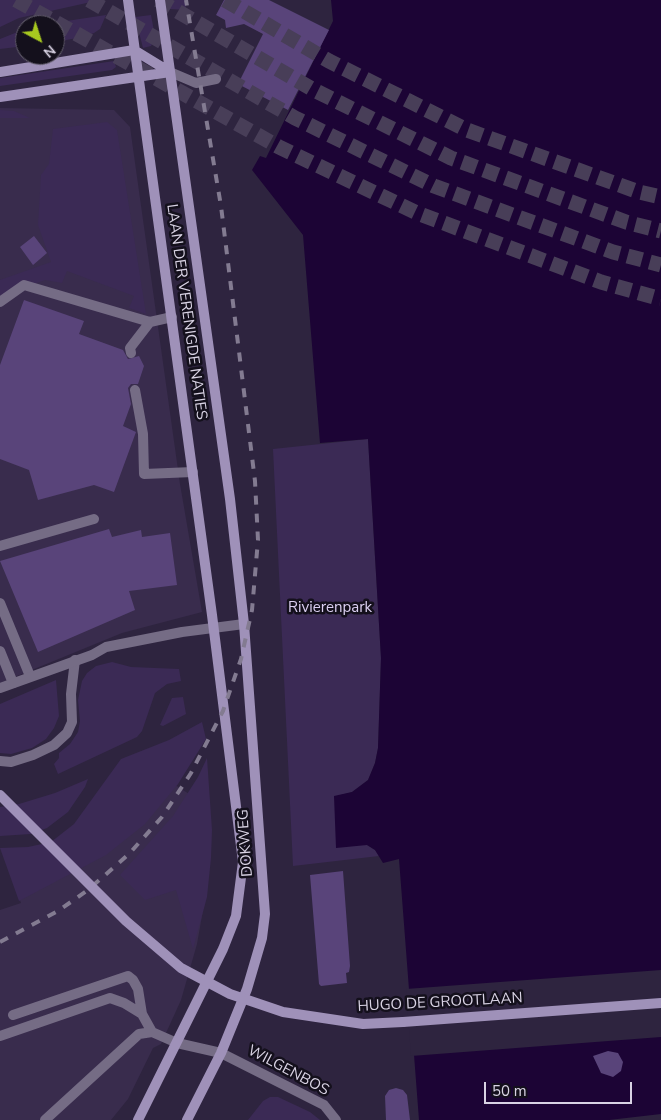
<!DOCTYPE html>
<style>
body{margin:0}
#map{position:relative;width:661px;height:1120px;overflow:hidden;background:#2e243f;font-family:"Nunito Sans",sans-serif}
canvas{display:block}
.north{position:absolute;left:15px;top:15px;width:50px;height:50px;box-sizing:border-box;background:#14101c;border:1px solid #635e6c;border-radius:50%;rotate:140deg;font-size:14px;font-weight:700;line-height:20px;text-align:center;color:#d9d3e4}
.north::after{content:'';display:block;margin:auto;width:18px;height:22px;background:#a7c81f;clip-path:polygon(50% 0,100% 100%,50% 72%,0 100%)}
.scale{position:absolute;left:484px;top:1082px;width:148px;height:22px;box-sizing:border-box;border:2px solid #d9d3e4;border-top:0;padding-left:6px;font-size:15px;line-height:18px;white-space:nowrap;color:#d9d3e4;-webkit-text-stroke:4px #14101c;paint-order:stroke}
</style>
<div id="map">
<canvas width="661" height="1120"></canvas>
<div class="north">N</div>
<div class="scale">50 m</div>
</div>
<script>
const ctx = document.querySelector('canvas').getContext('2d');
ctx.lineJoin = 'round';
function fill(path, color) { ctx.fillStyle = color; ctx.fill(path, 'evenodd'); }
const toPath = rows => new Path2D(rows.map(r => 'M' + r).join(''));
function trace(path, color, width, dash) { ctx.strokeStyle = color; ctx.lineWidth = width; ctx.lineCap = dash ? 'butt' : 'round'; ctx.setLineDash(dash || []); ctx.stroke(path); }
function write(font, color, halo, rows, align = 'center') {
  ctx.font = font + ' "Nunito Sans",sans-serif'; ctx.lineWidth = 5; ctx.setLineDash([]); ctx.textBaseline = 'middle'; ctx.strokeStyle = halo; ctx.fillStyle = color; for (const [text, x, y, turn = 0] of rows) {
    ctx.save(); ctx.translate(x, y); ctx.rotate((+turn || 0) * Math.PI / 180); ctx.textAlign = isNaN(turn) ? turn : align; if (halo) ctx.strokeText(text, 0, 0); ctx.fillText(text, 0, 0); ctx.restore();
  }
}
const built = toPath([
 [0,108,114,110,130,127,180,484,202,612,122,633,0,683],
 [166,779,209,807,208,882,197,944,181,1000,161,1044,153,1048,128,1099,111,1120,0,1120,0,910,21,903,16,889]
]);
const green = toPath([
 [0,0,100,0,19,18,0,27],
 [169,0,185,0,186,10,170,9],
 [106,15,100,29,94,33,83,37,55,42,55,25,40,25],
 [151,15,154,31,153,42,151,46,143,48,135,17],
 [25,29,25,46,0,49,0,39],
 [114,61,116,67,112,70,0,86,0,78],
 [0,110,14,111,30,118,0,118],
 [107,122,117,130,146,314,129,308,134,296,67,271,62,283,45,280,0,296,0,280,51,262,38,225,41,175,49,164,53,129],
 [368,439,381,658,378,748,375,763,368,780,352,792,334,797,367,845,375,850,379,856,293,866,273,449],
 [112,662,131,667,179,669,181,681,167,684,155,693,142,731,137,737,58,774,54,764,59,758,59,753,70,744,78,732,80,721,78,700,82,681,87,673,96,666],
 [56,680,59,716,54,728,46,739,32,748,11,754,0,753,0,704],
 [183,697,186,714,163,726,160,725,172,698],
 [202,722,206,739,178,784,145,824,106,855,19,901,0,848,28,847,51,842,74,824,121,759,169,740],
 [207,758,212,830,211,858,207,897,193,949,176,890,145,900,120,875,173,816,198,777],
 [88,779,85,787,68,812,47,828,31,834,0,836,0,807,19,804,55,793],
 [270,1097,278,1097,310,1112,320,1120,248,1120,263,1101]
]);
const water = toPath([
 [331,0,661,0,661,1120,419,1120,399,859,383,863,375,850,367,845,336,848,334,796,352,792,368,780,375,763,378,748,381,658,368,439,320,443,303,235,252,170,260,156,266,158,333,21]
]);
const pier = toPath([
 [661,970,661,1037,411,1056,406,989],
 [661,1114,661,1120,609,1120]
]);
const building = toPath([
 [224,0,269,0,329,30,288,110,238,84,263,34,244,24,226,28,225,20,216,15],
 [34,236,47,253,33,265,20,247],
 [24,300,84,321,79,334,123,350,128,359,139,356,144,366,138,384,131,384,128,388,131,404,123,426,136,432,114,492,94,485,38,500,29,470,0,459,0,365],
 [109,529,112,537,141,530,142,537,170,533,177,585,129,591,135,610,38,652,0,561],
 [343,871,350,966,349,972,346,973,347,983,321,986,319,984,310,875],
 [608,1051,618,1053,623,1062,621,1071,613,1077,601,1073,593,1056],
 [396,1088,403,1090,407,1095,410,1120,386,1120,385,1096,389,1090]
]);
const highwayTunnel = toPath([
 [16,0,279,147,417,213,601,282,661,299],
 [89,0,295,118,434,186,613,252,661,265],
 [158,0,312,89,451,158,626,222,661,231],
 [225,0,329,61,467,130,639,192,661,197]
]);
const lane = toPath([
 [0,302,24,285,150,322,172,317],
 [131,353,130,348,150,322],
 [135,390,143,434,144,474,193,472],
 [0,546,94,519],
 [0,603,30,676],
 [0,651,13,683],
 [0,761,11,762,33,755,54,745,67,733,72,722,71,694,75,660],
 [13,1015,128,976,133,980,138,989,142,1014],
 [0,1036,110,998,124,1003,142,1014,152,1032],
 [45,1120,139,1034,152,1032,177,1043]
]);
const street = toPath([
 [170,72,196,83,216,79],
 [0,688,92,655,106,647,182,632,244,624],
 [177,1043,221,1053,324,1105,336,1120]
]);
const secondary = toPath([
 [128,0,212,615,243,862,236,916,223,949,138,1120],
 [160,0,230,499,244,624,265,914,262,938,247,989,221,1053,187,1120],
 [0,72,134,50,170,72],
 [0,97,170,72],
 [403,1022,661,1003]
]);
const rail = toPath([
 [0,942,58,911,88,890,129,854,162,817,191,773,223,711,241,659,252,610,258,540,255,481,221,206,186,0]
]);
const secondaryBridge = toPath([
 [0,795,126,921,181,968,230,994,283,1012,363,1024,403,1022]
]);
const streetNames = [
 ["LAAN DER VERENIGDE NATIES",186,312,82],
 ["DOKWEG",246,843,-94],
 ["HUGO DE GROOTLAAN",440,1003,-3],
 ["WILGENBOS",288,1071,28]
];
const parkNames = [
 ["Rivierenpark",330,608]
];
fill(built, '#392c4d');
fill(green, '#3b2a55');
fill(water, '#1c0435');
fill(pier, '#2e243f');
fill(building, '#59447a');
trace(highwayTunnel, '#483e58', 15, [15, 8]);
trace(lane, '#756c85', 10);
trace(street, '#756c85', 10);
trace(secondary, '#9f91b9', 10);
trace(rail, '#837b91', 4, [9, 9]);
trace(secondaryBridge, '#9f91b9', 10);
write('15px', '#d9d3e4', '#14101c', streetNames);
write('15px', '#dcd0f2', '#14101c', parkNames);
</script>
